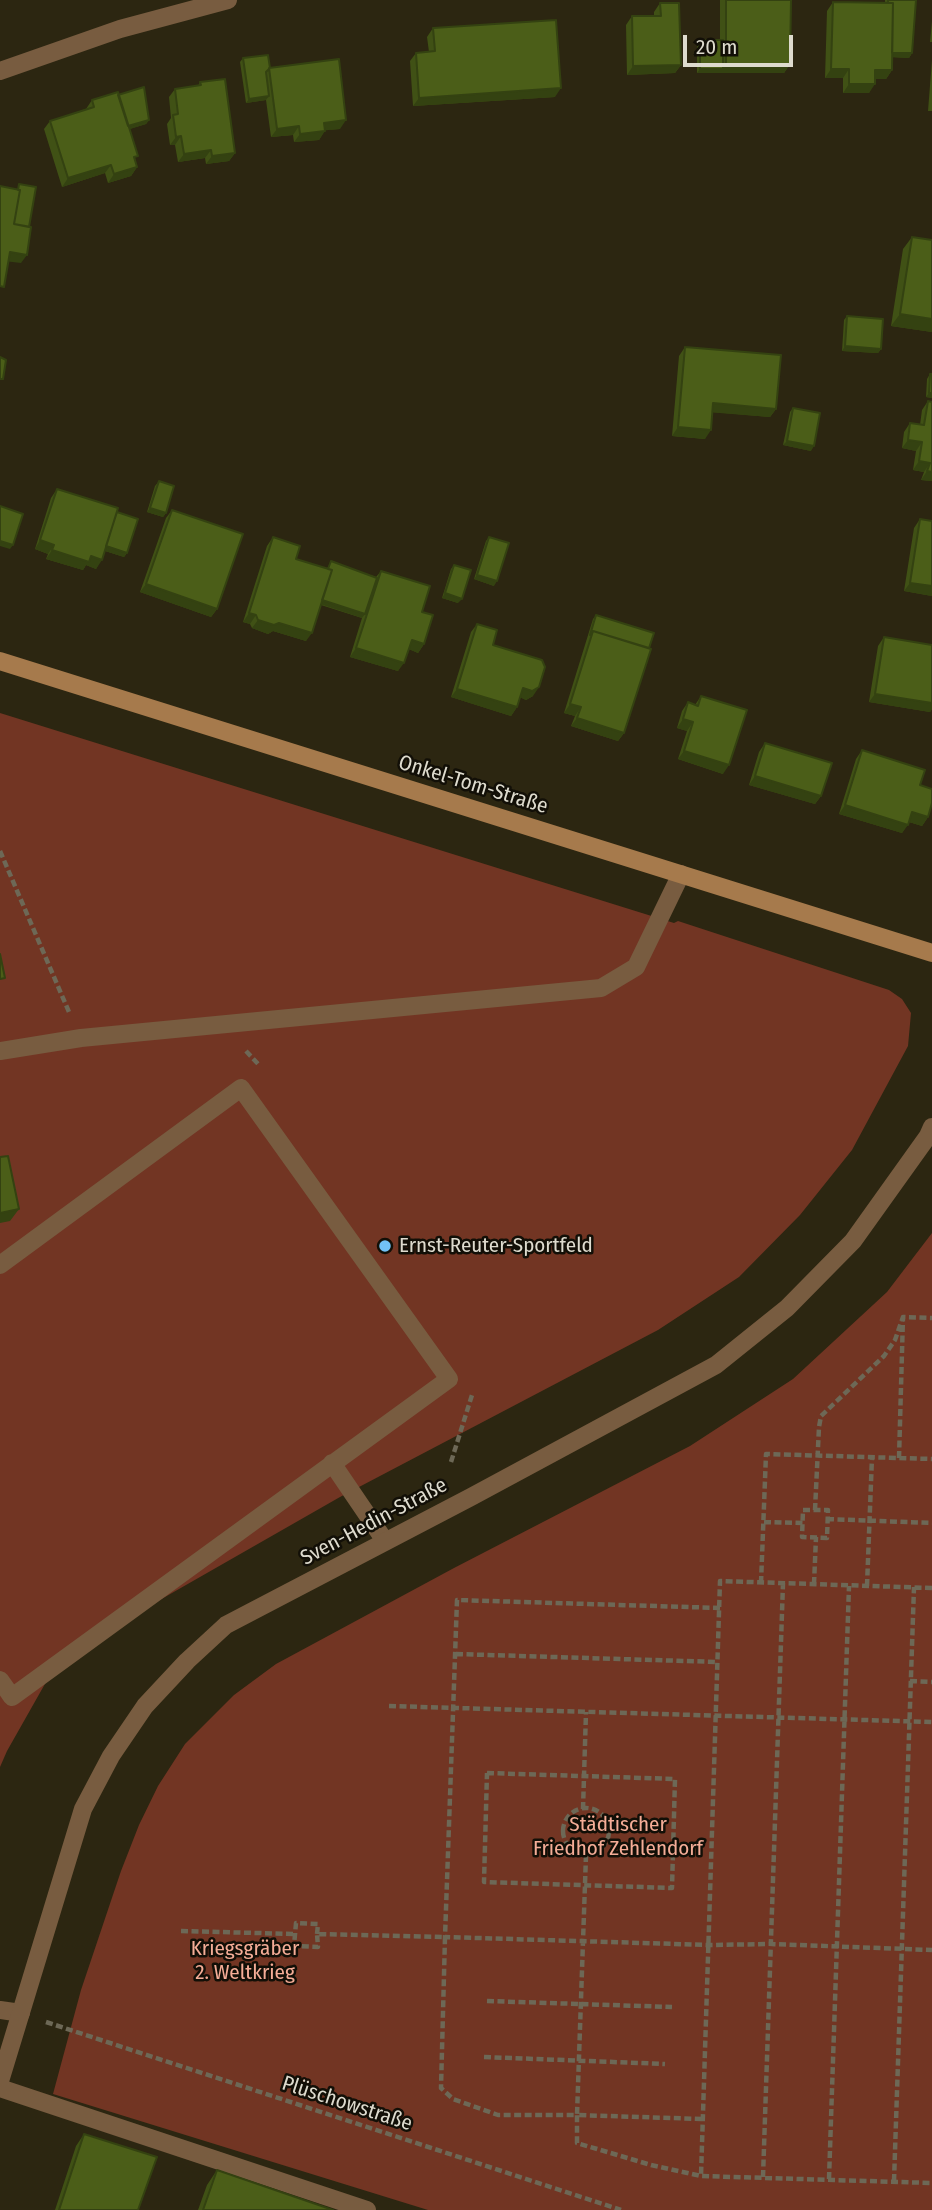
<!DOCTYPE html>
<meta charset="utf-8">
<style>
body{margin:0}
#map{position:relative;width:932px;height:2210px;overflow:hidden;background:#2c2611;font-family:"Fira Sans Condensed",sans-serif}
canvas{display:block}
.scale{position:absolute;left:683px;top:35px;width:110px;height:32px;box-sizing:border-box;border:4px solid #dedbce;border-top:0;padding-left:9px;font-size:21px;line-height:24px;white-space:nowrap;color:#dedbce;-webkit-text-stroke:5px #120f07;paint-order:stroke}
</style>
<div id="map">
<canvas width="932" height="2210"></canvas>
<div class="scale">20 m</div>
</div>
<script>
const ctx = document.querySelector('canvas').getContext('2d');
ctx.lineJoin = 'round';
function fill(path, color) { ctx.fillStyle = color; ctx.fill(path, 'evenodd'); }
const toPath = rows => new Path2D(rows.map(r => 'M' + r).join(''));
function trace(path, color, width, dash) { ctx.strokeStyle = color; ctx.lineWidth = width; ctx.lineCap = dash ? 'butt' : 'round'; ctx.setLineDash(dash || []); ctx.stroke(path); }
function write(font, color, halo, rows, align = 'center') {
  ctx.font = font + ' "Fira Sans Condensed",sans-serif'; ctx.lineWidth = 5; ctx.setLineDash([]); ctx.textBaseline = 'middle'; ctx.strokeStyle = halo; ctx.fillStyle = color; for (const [text, x, y, turn = 0] of rows) {
    ctx.save(); ctx.translate(x, y); ctx.rotate((+turn || 0) * Math.PI / 180); ctx.textAlign = isNaN(turn) ? turn : align; if (halo) ctx.strokeText(text, 0, 0); ctx.fillText(text, 0, 0); ctx.restore();
  }
}
const green = toPath([
 [0,713,674,923,678,921,889,990,902,999,911,1013,908,1046,852,1150,800,1215,739,1277,658,1330,340,1497,102,1633,50,1675,7,1751,0,1767],
 [932,1233,932,2210,428,2210,53,2094,81,1990,121,1871,139,1825,158,1786,185,1744,234,1695,276,1664,454,1568,690,1446,793,1379,887,1292]
]);
const path = toPath([
 [0,851,69,1012],
 [246,1051,259,1065],
 [899,1458,903,1317,932,1318],
 [451,1462,472,1395],
 [803,1510,828,1510,827,1538,802,1537,803,1510],
 [815,1510,819,1427,821,1416,884,1356,895,1340,903,1317],
 [827,1519,932,1523],
 [764,1522,803,1523],
 [761,1583,766,1454,932,1459],
 [814,1584,816,1537],
 [867,1586,872,1457],
 [932,1588,720,1581,701,2176,932,2183],
 [720,1608,457,1600,445,1937,709,1945,771,1944,932,1950],
 [456,1654,718,1662],
 [910,1681,932,1682],
 [389,1706,932,1722],
 [487,1773,675,1779,672,1888,484,1882,487,1773],
 '563 1831a23 23 0 1 1 46 0a23 23 0 1 1-46 0Z',
 [583,1809,586,1712],
 [586,1855,577,2115,703,2119],
 [181,1931,295,1934],
 [317,1934,318,1924,296,1923,294,1946,318,1947,317,1934,445,1937,441,2088,453,2099,498,2115,577,2115,577,2143,651,2165,701,2176],
 [487,2001,672,2007],
 [46,2022,621,2210],
 [484,2057,665,2064],
 [763,2177,783,1583],
 [829,2179,849,1586],
 [894,2181,914,1587]
]);
const lane = toPath([
 [0,1051,81,1038,601,988,636,967,681,874],
 [0,1265,241,1088,449,1379,12,1697,0,1680],
 [332,1463,385,1541],
 [0,2010,21,2013]
]);
const street = toPath([
 [0,71,120,29,228,0],
 [0,2081,83,1809,111,1756,145,1706,187,1661,226,1625,471,1497,716,1365,787,1308,853,1241,928,1136,932,1127],
 [0,2088,367,2210]
]);
const secondary = toPath([
 [0,661,932,953]
]);
const wall = toPath([
 [720,0,791,0,790,64,784,73,697,73,697,44,700,40,720,40],
 [885,0,916,0,912,53,909,58,892,57,892,70,886,79,875,79,869,93,843,93,843,78,825,78,827,11,833,2,885,3],
 [660,3,681,65,675,73,627,75,626,25,632,16,654,16,654,12],
 [932,21,932,42,930,42],
 [433,28,555,97,413,106,410,61,416,53,429,52,427,37],
 [243,58,270,68,340,129,325,130,319,140,294,142,293,135,271,137,266,100,246,103,240,62],
 [932,60,932,111,928,111],
 [200,82,235,153,229,161,206,164,205,158,178,162,175,145,170,145,167,124,171,118,169,97,175,89,198,86],
 [92,100,149,120,146,124,129,129,137,167,131,176,108,183,105,173,62,187,44,129,50,121,86,109],
 [912,237,932,332,891,326,903,249],
 [847,316,881,349,878,353,842,351,844,320],
 [685,347,776,409,770,417,712,412,705,439,672,436,679,356],
 [930,374,932,398,926,397,927,379],
 [928,401,932,402,932,481,921,480,924,472,913,470,916,451,902,448,904,432,910,423,920,425,922,410],
 [793,408,811,451,783,445,790,412],
 [159,481,166,513,163,517,147,512,155,486],
 [57,489,117,512,127,553,124,557,105,551,96,569,86,565,83,570,46,559,48,554,35,549,51,498],
 [172,510,217,609,211,617,140,592,166,518],
 [920,519,932,521,932,596,904,591,914,528],
 [273,537,296,559,327,569,331,561,376,577,381,571,422,612,424,644,418,653,409,649,398,671,350,657,362,618,321,605,306,641,273,631,268,634,252,628,250,624,243,622,267,546],
 [489,537,494,586,474,579,486,541],
 [454,565,458,603,442,598,451,569],
 [596,615,624,733,618,741,571,726,575,716,564,713,593,619],
 [477,624,533,696,526,700,520,697,517,707,511,716,451,697,471,632],
 [884,637,932,645,932,709,930,712,869,702,878,646],
 [701,696,723,774,678,759,687,731,677,728,682,711,688,702,695,705],
 [765,743,821,796,815,804,749,785,759,752],
 [862,750,920,785,928,817,922,826,909,822,902,833,839,814,856,759],
 [84,2134,138,2210,55,2210,76,2146],
 [217,2170,333,2210,198,2210,207,2185]
]);
const shadedWall = toPath([
 [890,53,912,53,909,58,887,57],
 [790,64,784,73,697,73,700,69,723,69,726,65],
 [681,65,675,73,627,75,633,66],
 [831,69,849,69,843,78,825,78],
 [875,70,892,70,886,79,869,79],
 [849,84,875,84,869,93,843,93],
 [561,88,555,97,413,106,419,98],
 [269,96,266,100,246,103,249,99],
 [149,120,146,124,121,132,124,128],
 [346,120,340,129,318,131,324,123],
 [299,126,293,135,271,137,277,129],
 [325,131,319,140,294,142,300,134],
 [181,136,175,145,170,145,176,137],
 [211,150,205,158,178,162,184,154],
 [235,153,229,161,206,164,212,156],
 [111,165,105,173,62,187,68,178],
 [137,167,131,176,108,183,114,174],
 [10,252,27,255,21,263,4,261],
 [900,314,932,319,932,332,891,326],
 [845,346,881,349,878,353,842,351],
 [929,393,932,393,932,398,926,397],
 [713,403,776,409,770,417,707,412],
 [678,427,711,430,705,439,672,436],
 [908,440,922,442,916,451,902,448],
 [787,441,814,446,811,451,783,445],
 [919,461,930,463,924,472,913,470],
 [927,471,932,472,932,481,921,480],
 [150,508,166,513,163,517,147,512],
 [40,540,54,545,48,554,35,549],
 [0,541,13,545,10,549,0,546],
 [105,546,127,553,124,557,102,550],
 [52,550,91,556,102,560,96,569,86,565,83,570,46,559],
 [477,575,497,581,494,586,474,579],
 [910,583,932,586,932,596,904,591],
 [146,584,217,609,211,617,140,592],
 [445,593,462,599,458,603,442,598],
 [320,599,365,614,362,618,317,603],
 [249,613,256,615,250,624,243,622],
 [258,620,279,623,312,633,306,641,273,631,268,634,252,628],
 [412,640,424,644,418,653,406,648],
 [356,648,404,663,398,671,350,657],
 [539,687,533,696,526,700,517,696,523,688],
 [457,689,517,707,511,716,451,697],
 [875,694,932,703,932,709,930,712,869,702],
 [570,704,581,707,575,716,564,713],
 [577,718,624,733,618,741,571,726],
 [683,719,693,722,687,731,677,728],
 [684,751,729,765,723,774,678,759],
 [755,776,821,796,815,804,749,785],
 [845,805,908,825,902,833,839,814],
 [912,812,928,817,922,826,906,821],
 [19,1209,10,1221,0,1223,0,1213]
]);
const building = toPath([
 [726,0,791,0,790,64,726,65,726,0],
 [888,0,916,0,912,53,892,53,893,3,888,3,888,0],
 [833,2,893,3,892,70,875,70,875,84,849,84,849,69,831,69,833,2],
 [660,3,679,3,681,65,633,66,632,16,661,16,660,3],
 [556,20,561,88,419,98,416,53,435,51,433,28,556,20],
 [700,40,723,40,723,69,700,69,700,40],
 [268,55,270,68,266,72,269,96,249,99,243,58,268,55],
 [339,59,346,120,324,123,325,131,300,134,299,126,277,129,269,68,339,59],
 [225,79,235,153,212,156,211,150,184,154,181,136,176,137,173,115,178,114,175,89,201,85,200,82,225,79],
 [144,87,149,120,128,126,118,95,144,87],
 [118,92,138,156,134,157,137,167,114,174,111,165,68,178,50,121,94,107,92,100,118,92],
 [19,184,36,187,29,227,14,224,20,190,18,190,19,184],
 [0,186,20,190,14,224,31,227,27,255,10,252,4,287,0,286,0,186],
 [912,237,932,240,932,319,900,314,912,237],
 [847,316,883,319,881,349,845,346,847,316],
 [685,347,781,355,776,409,713,403,711,430,678,427,685,347],
 [0,357,6,360,3,379,0,379,0,357],
 [930,374,932,374,932,393,929,393,930,374],
 [928,401,932,402,932,472,927,471,930,463,919,461,922,442,908,440,910,423,924,425,928,401],
 [793,408,820,413,814,446,787,441,793,408],
 [159,481,174,486,166,513,150,508,159,481],
 [57,489,118,508,102,560,91,556,89,562,52,550,54,545,40,540,57,489],
 [0,506,23,514,13,545,0,541,0,506],
 [172,510,243,534,217,609,146,584,172,510],
 [117,512,138,519,127,553,106,546,117,512],
 [920,519,932,521,932,586,910,583,920,519],
 [273,537,300,546,296,559,332,570,312,633,279,623,274,625,258,620,256,615,249,613,273,537],
 [489,537,509,543,497,581,477,575,489,537],
 [331,561,377,578,365,614,322,600,332,570,328,569,331,561],
 [454,565,471,570,462,599,445,593,454,565],
 [381,571,430,586,422,612,433,615,424,644,412,640,404,663,356,648,381,571],
 [596,615,654,633,649,648,593,631,590,635,596,615],
 [477,624,497,630,493,645,542,660,545,667,539,687,532,691,523,688,517,707,457,689,477,624],
 [593,631,651,649,624,733,577,718,581,707,570,704,593,631],
 [884,637,932,645,932,703,875,694,884,637],
 [701,696,747,710,729,765,684,751,693,722,683,719,688,702,698,706,701,696],
 [765,743,832,763,821,796,755,776,765,743],
 [862,750,925,770,920,785,932,789,932,803,928,817,912,812,908,825,845,805,862,750],
 [0,954,5,978,0,979,0,954],
 [8,1156,19,1209,0,1213,0,1157,8,1156],
 [84,2134,157,2157,138,2210,59,2210,84,2134],
 [217,2170,333,2210,203,2210,217,2170]
]);
const markers = [
 [385,1246,7,"#72c1f5"]
];
const streetNames = [
 ["Onkel-Tom-Straße",473,785,17],
 ["Sven-Hedin-Straße",374,1522,-28],
 ["Plüschowstraße",347,2104,18]
];
const poiNames = [
 ["Ernst-Reuter-Sportfeld",399,1246]
];
const parkNames = [
 ["Städtischer",618,1825],
 ["Friedhof Zehlendorf",618,1849],
 ["Kriegsgräber",245,1949],
 ["2. Weltkrieg",245,1973]
];
fill(green, '#723523');
trace(path, '#6d6856', 4.5, [7, 3.5]);
trace(lane, '#785c40', 18);
trace(street, '#785c40', 18);
trace(secondary, '#a67a4c', 18);
fill(wall, '#405115');
fill(shadedWall, '#344211');
fill(building, '#4b5e18');
trace(building, '#344211', 2);
for (const [x, y, r, color] of markers) { const dot = new Path2D(); dot.arc(x, y, r, 0, 2 * Math.PI); ctx.fillStyle = color; ctx.fill(dot); trace(dot, '#120f07', 2.5); }
write('21px', '#dedbce', '#120f07', streetNames);
write('21px', '#dedbce', '#120f07', poiNames, 'left');
write('21px', '#f5ad97', '#120f07', parkNames);
</script>
